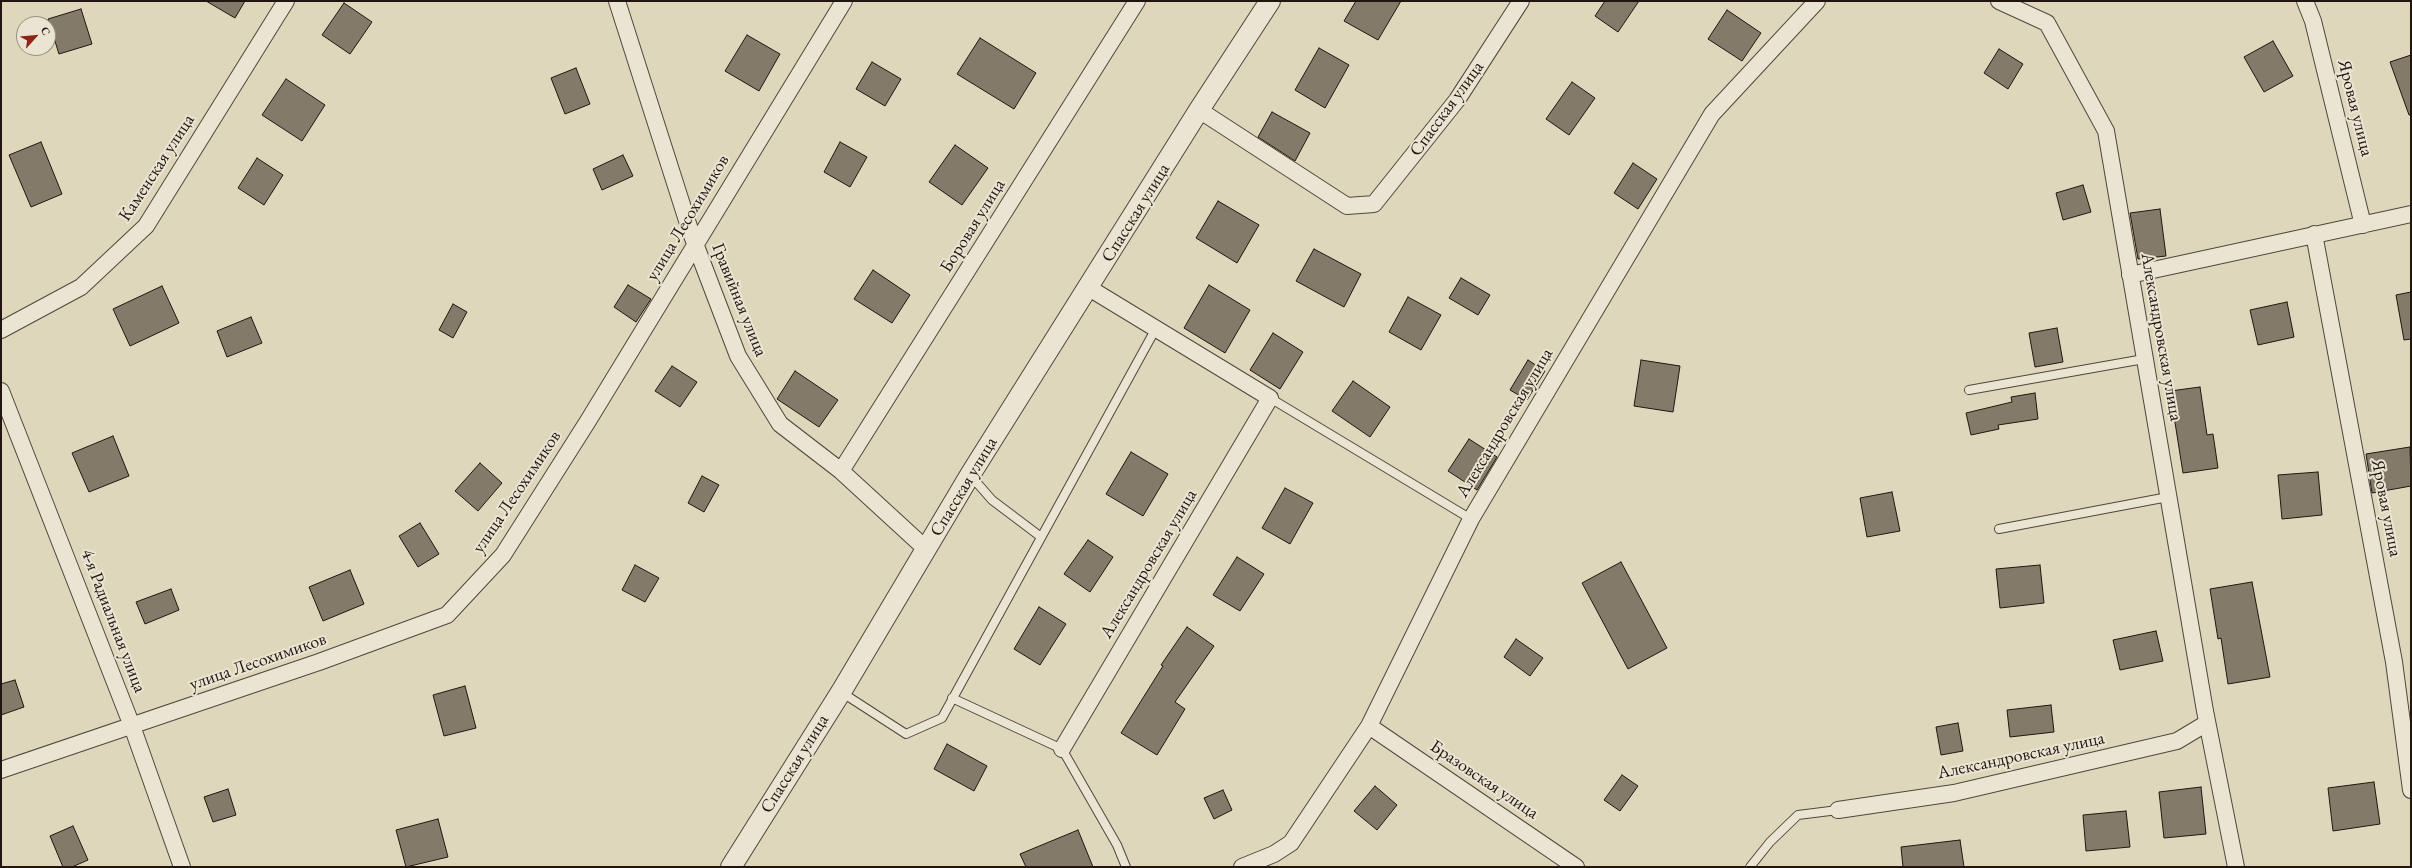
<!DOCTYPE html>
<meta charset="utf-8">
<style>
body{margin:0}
#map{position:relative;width:2412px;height:868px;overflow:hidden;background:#dfd7bc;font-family:"EB Garamond",serif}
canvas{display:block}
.frame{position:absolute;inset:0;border:2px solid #221510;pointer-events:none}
.north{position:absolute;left:16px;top:16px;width:40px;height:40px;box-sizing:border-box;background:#eae5d3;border:1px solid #9a9285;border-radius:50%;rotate:63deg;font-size:11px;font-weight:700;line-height:16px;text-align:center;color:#221510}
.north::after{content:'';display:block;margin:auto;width:14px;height:18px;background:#8f2418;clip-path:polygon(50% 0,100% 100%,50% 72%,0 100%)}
</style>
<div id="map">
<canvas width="2412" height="868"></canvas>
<div class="frame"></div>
<div class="north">С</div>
</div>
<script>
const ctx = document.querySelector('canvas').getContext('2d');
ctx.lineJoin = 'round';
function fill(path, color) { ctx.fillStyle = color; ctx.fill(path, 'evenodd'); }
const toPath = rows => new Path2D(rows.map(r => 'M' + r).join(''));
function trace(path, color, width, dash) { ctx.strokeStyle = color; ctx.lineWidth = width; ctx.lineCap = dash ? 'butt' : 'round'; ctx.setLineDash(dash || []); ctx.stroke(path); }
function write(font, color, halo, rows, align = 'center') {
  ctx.font = font + ' "EB Garamond",serif'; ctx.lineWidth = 4; ctx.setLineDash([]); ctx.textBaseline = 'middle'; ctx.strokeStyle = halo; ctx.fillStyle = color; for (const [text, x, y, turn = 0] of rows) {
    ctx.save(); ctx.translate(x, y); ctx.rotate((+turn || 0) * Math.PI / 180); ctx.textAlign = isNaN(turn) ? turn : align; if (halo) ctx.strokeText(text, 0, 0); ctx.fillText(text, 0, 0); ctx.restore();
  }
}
const building = toPath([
 [206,1,245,1,235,18,206,1],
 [1356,1,1401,1,1378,40,1344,21,1356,1],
 [1605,1,1639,1,1618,32,1595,16,1605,1],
 [344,3,372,22,350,54,322,35,344,3],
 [81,9,92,44,59,54,48,19,81,9],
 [1727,10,1761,33,1742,61,1708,39,1727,10],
 [747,35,780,54,759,91,725,71,747,35],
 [980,38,1036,73,1014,109,957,74,980,38],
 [2273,41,2293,76,2264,92,2244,57,2273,41],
 [1319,48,1349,65,1325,108,1295,90,1319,48],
 [1999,49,2023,64,2008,89,1984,73,1999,49],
 [2411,55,2411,115,2409,115,2390,62,2411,55],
 [872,62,901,79,885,106,856,89,872,62],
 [576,68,590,104,565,114,551,78,576,68],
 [286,79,325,105,302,141,262,115,286,79],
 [1572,82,1595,98,1569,135,1546,119,1572,82],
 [1272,112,1310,133,1295,161,1258,137,1272,112],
 [41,142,62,194,31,207,9,155,41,142],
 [840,142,867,157,850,187,824,172,840,142],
 [955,145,988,168,962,205,929,182,955,145],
 [623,155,633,176,602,190,593,169,623,155],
 [257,158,283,175,264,205,238,188,257,158],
 [1633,163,1657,179,1638,209,1614,193,1633,163],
 [2083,185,2091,212,2063,220,2056,193,2083,185],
 [1218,201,1259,225,1237,263,1196,238,1218,201],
 [2160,209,2166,256,2138,259,2130,213,2160,209],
 [1314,249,1361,274,1344,307,1296,281,1314,249],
 [873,270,910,295,892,323,854,299,873,270],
 [1461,278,1490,295,1478,315,1449,298,1461,278],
 [628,285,651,299,636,322,614,307,628,285],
 [1209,285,1250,310,1225,353,1184,328,1209,285],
 [162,286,179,323,130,346,113,309,162,286],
 [2411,292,2411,339,2404,340,2396,295,2411,292],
 [1408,297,1441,315,1421,350,1389,332,1408,297],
 [2287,302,2294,337,2258,345,2250,310,2287,302],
 [453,304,467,312,453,338,439,330,453,304],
 [251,317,262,343,227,357,217,331,251,317],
 [2057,328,2063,362,2035,367,2029,333,2057,328],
 [1273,333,1303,352,1280,389,1250,370,1273,333],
 [1528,360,1545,371,1527,400,1510,390,1528,360],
 [1641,360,1680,366,1673,412,1634,406,1641,360],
 [672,366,697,382,680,407,655,391,672,366],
 [795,371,838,400,819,427,777,399,795,371],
 [1353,381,1390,407,1370,437,1332,411,1353,381],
 [2200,387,2207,435,2213,434,2218,468,2183,473,2170,391,2200,387],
 [2035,393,2038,419,1998,425,1999,429,1971,435,1966,413,2012,402,2011,397,2035,393],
 [113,436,129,476,89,492,72,453,113,436],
 [1469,439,1497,457,1477,490,1448,471,1469,439],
 [2410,447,2411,486,2372,493,2366,454,2410,447],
 [1131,452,1168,474,1143,516,1106,494,1131,452],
 [480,463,502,483,478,511,455,491,480,463],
 [2318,472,2322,515,2282,519,2278,475,2318,472],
 [702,476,719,485,704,512,688,503,702,476],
 [1285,488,1313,503,1290,544,1262,528,1285,488],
 [1892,492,1900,531,1867,537,1860,498,1892,492],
 [420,523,439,554,418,567,399,536,420,523],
 [1088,540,1113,557,1090,592,1064,574,1088,540],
 [1237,557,1264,574,1240,611,1213,595,1237,557],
 [1621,562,1667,648,1628,669,1582,583,1621,562],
 [635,565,659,578,645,602,622,590,635,565],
 [2040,565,2044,603,2000,608,1996,569,2040,565],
 [350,570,364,604,323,621,309,587,350,570],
 [2252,582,2270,677,2228,684,2221,638,2218,639,2210,589,2252,582],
 [171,589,179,610,145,624,136,602,171,589],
 [1039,607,1066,624,1040,665,1014,649,1039,607],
 [1187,627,1214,646,1175,702,1185,709,1157,755,1121,733,1163,666,1161,665,1187,627],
 [2156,631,2163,661,2120,670,2113,640,2156,631],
 [1516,639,1543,658,1530,676,1504,657,1516,639],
 [15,680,24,707,1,715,1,684,15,680],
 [465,686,476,728,444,736,433,695,465,686],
 [2051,705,2054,732,2010,737,2007,710,2051,705],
 [1958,723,1963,751,1941,755,1936,727,1958,723],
 [947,744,987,766,974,791,934,769,947,744],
 [1622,775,1638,786,1620,811,1604,800,1622,775],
 [2374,782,2380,824,2333,831,2328,788,2374,782],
 [1375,786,1397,805,1377,830,1354,811,1375,786],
 [2201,787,2206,834,2164,838,2159,792,2201,787],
 [228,789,236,815,213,822,204,797,228,789],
 [1223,790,1232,810,1214,819,1204,798,1223,790],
 [2126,811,2130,847,2086,851,2083,815,2126,811],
 [438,819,448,857,406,867,396,830,438,819],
 [73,826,88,860,72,867,63,867,50,836,73,826],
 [1078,830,1093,867,1026,867,1020,854,1078,830],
 [1960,840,1964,867,1903,867,1901,847,1960,840]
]);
const service = toPath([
 [1969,390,2144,359],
 [1270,398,1471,519],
 [971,476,992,500,1041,537],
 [1999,529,2168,497],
 [841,692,906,734,942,718,1155,330],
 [952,698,1062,749,1117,845,1126,867],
 [1750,867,1770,842,1798,815,1838,810]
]);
const minor = toPath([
 [617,1,691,233,738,356,780,424,841,471,926,549],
 [1999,1,2047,23,2106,131,2205,711,2236,867],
 [2305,1,2313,21,2363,225],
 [1199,110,1347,206,1374,204,1457,100,1521,1],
 [2314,234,2394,662,2411,790],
 [2130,275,2411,214],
 [1,330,81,287,146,226,286,1],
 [1,391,132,726,182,867],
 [841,471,1137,1],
 [1369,726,1576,867],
 [1062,749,1270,398,1089,288],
 [1,770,319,662,447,615,503,555,588,421,844,1],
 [1838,810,1954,793,2177,741,2207,723],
 [1242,867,1274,854,1291,843,1369,726,1471,519,1712,114,1817,1]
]);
const tertiary = toPath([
 [731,867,841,692,970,475,1199,110,1270,1]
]);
const streetNames = [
 ["Яровая улица",2355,108,76],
 ["Спасская улица",1447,109,-54],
 ["Каменская улица",157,168,-57],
 ["Спасская улица",1136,213,-58],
 ["улица Лесохимиков",688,218,-59],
 ["Боровая улица",973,226,-58],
 ["Гравийная улица",739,300,68],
 ["Александровская улица",2161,337,80],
 ["Александровская улица",1505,423,-59],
 ["Спасская улица",964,487,-59],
 ["улица Лесохимиков",517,492,-56],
 ["Яровая улица",2386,508,79],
 ["Александровская улица",1149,564,-59],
 ["4-я Радиальная улица",113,621,69],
 ["улица Лесохимиков",258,662,-19],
 ["Александровская улица",2021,756,-12],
 ["Спасская улица",795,764,-58],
 ["Бразовская улица",1484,780,34]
];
fill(building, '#847a69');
trace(building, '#221510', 1);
trace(service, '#51463b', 10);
trace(minor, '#51463b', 18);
trace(tertiary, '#51463b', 22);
trace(service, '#eae5d3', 8);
trace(minor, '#eae5d3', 16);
trace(tertiary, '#eae5d3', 20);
write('18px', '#221510', '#eae5d3', streetNames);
</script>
